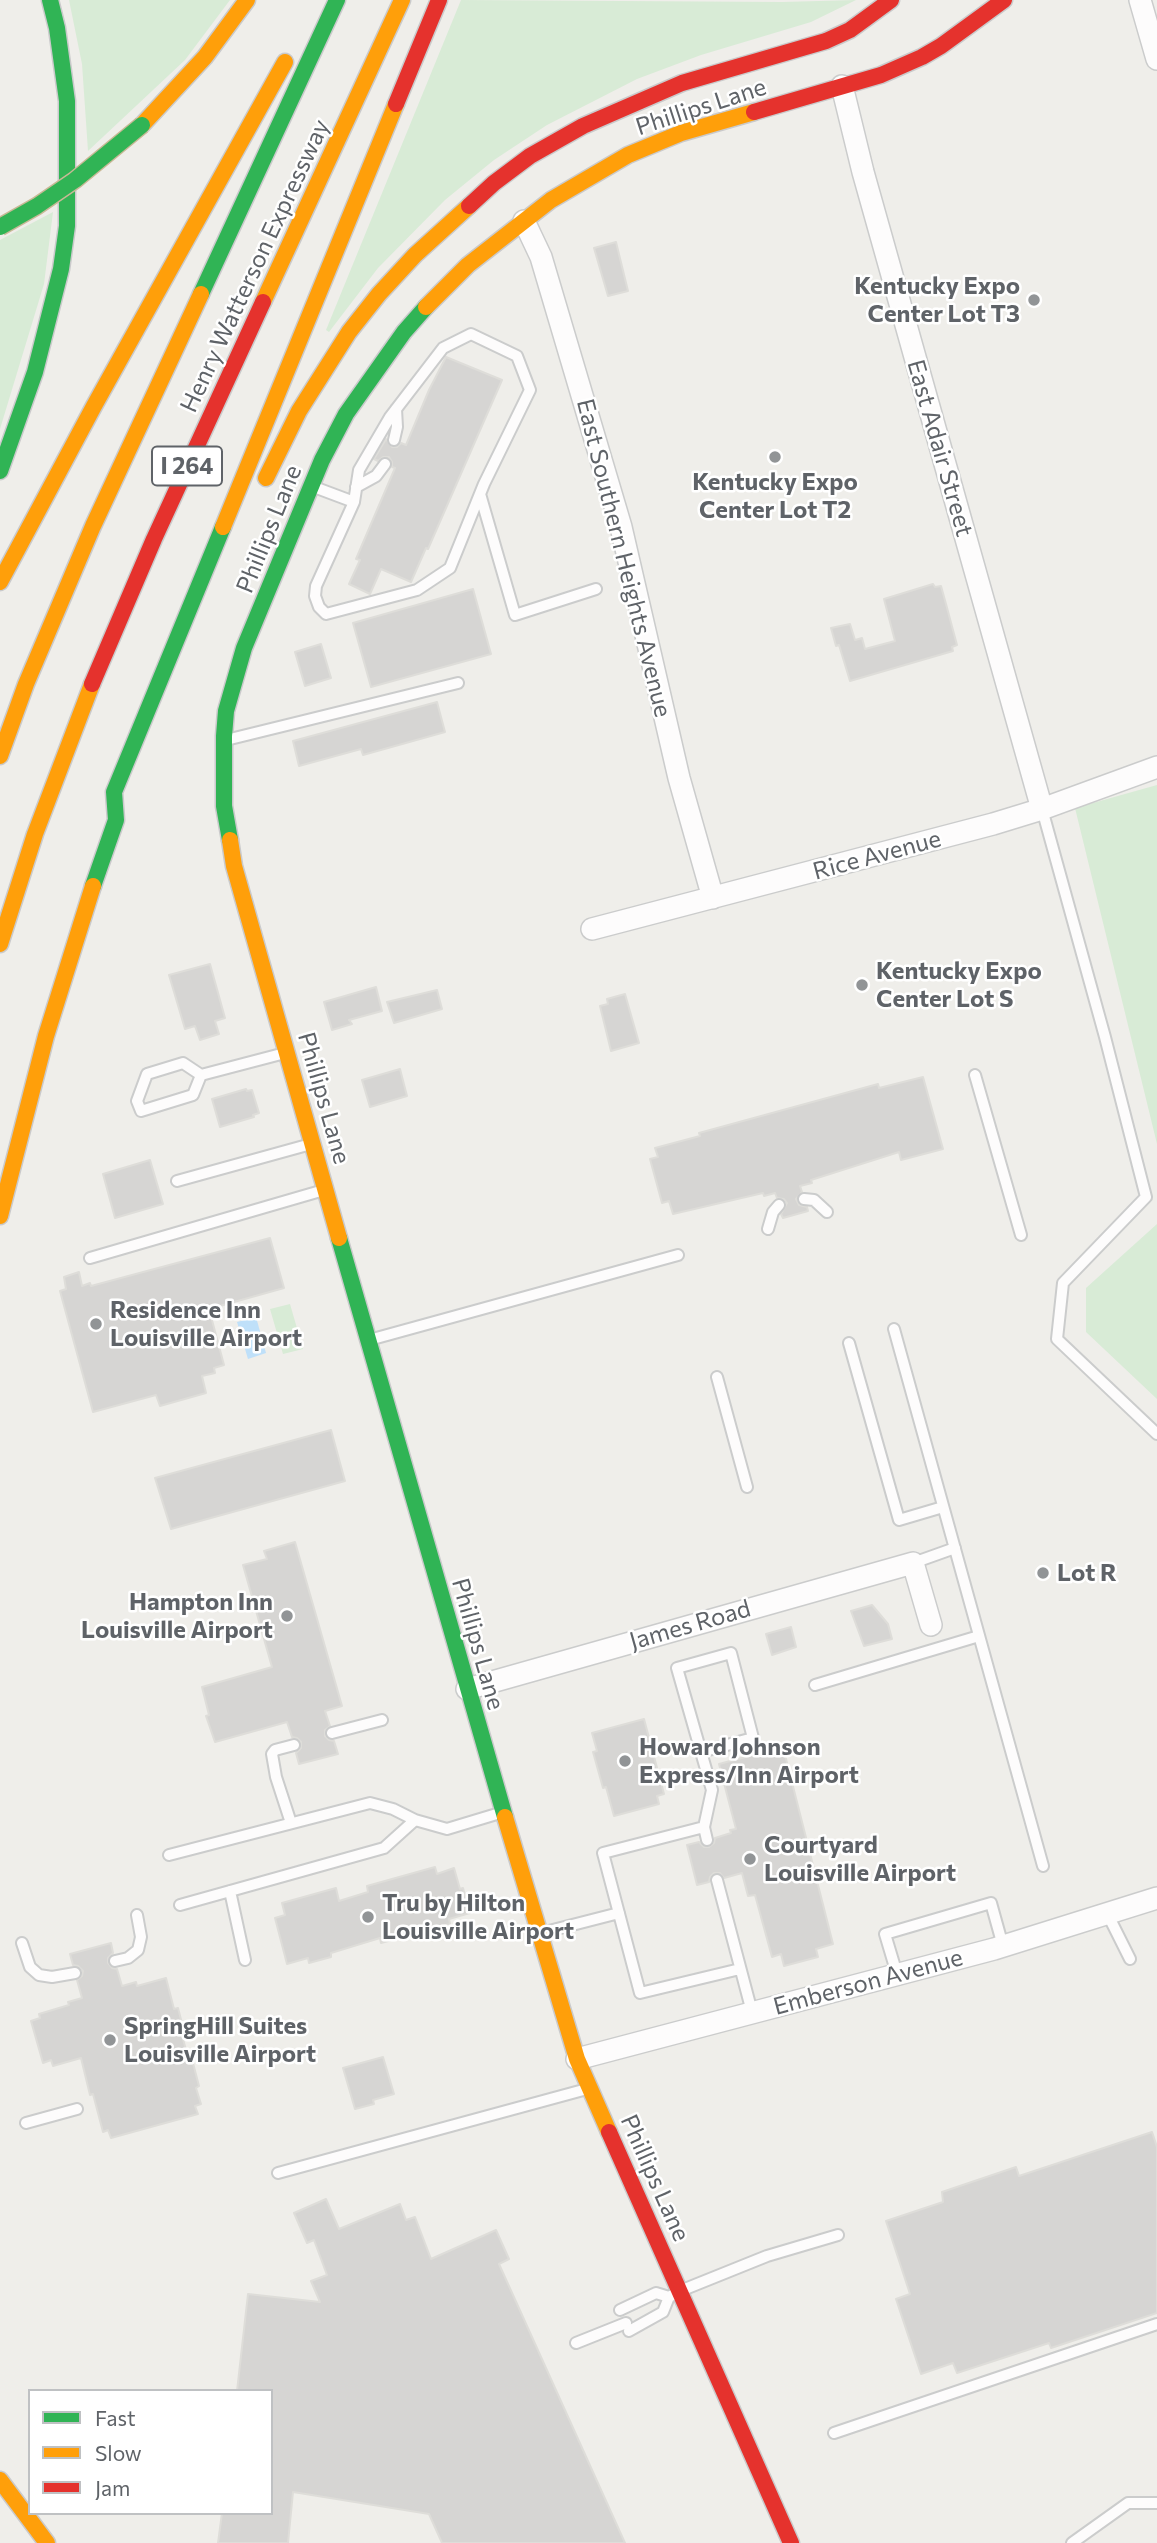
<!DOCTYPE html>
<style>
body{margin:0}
#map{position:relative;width:1157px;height:2543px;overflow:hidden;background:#efeeea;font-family:Commissioner,sans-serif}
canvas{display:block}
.legend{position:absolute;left:28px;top:2389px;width:245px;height:126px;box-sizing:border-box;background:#fff;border:2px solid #bfc1c3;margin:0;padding:9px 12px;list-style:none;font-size:21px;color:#5f6368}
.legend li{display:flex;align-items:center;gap:14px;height:35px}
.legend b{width:35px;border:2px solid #bfc1c3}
</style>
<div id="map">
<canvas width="1157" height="2543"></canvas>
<ul class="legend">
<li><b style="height:9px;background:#30b455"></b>Fast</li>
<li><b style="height:9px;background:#ff9f0a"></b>Slow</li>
<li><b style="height:9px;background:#e5322d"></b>Jam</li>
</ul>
</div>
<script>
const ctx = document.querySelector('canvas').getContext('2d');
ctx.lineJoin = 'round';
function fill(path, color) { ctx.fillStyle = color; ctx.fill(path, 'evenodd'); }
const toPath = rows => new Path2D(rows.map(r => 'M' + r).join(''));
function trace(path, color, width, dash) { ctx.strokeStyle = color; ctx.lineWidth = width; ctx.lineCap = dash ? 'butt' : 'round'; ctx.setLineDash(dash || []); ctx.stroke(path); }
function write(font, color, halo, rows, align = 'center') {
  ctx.font = font + ' Commissioner,sans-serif'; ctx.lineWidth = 5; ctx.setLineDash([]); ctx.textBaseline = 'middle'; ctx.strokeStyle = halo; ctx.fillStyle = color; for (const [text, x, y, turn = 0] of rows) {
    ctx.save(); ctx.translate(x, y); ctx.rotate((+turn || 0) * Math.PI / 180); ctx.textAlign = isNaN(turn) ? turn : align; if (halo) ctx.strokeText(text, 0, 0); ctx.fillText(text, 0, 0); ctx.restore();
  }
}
const green = toPath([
 [69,0,230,0,185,60,88,151,82,64],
 [461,0,782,2,856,0,811,22,701,55,637,79,547,125,494,160,445,200,378,268,329,332,326,330],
 [53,212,44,284,0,429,0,240],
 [1157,785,1157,1144,1075,808],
 [1157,1224,1157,1399,1086,1332,1086,1288],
 [290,1304,303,1349,283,1354,270,1309]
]);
const water = toPath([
 [256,1317,266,1353,248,1359,237,1322]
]);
const building = toPath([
 [616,242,628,291,608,296,594,248,616,242],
 [446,357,502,380,428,549,426,548,411,582,381,569,370,594,349,584,360,560,356,559,395,468,392,467,392,462,389,457,383,457,378,461,374,459,386,439,392,447,397,447,401,443,406,445,429,390,446,357],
 [933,584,935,587,941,586,946,604,957,645,952,647,953,651,850,681,839,645,836,646,831,628,850,624,855,640,862,638,865,649,895,641,884,599,933,584],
 [473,589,491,654,371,687,353,623,473,589],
 [321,644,331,678,305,686,295,652,321,644],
 [437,702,445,732,363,755,361,749,299,766,293,741,437,702],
 [210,964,225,1018,215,1021,219,1034,200,1040,195,1026,185,1029,169,975,210,964],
 [376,987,382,1011,349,1020,352,1024,332,1030,324,1002,376,987],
 [437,990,442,1009,394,1023,387,1002,437,990],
 [625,994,639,1043,611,1051,600,1006,608,1004,607,999,625,994],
 [400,1069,407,1096,370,1107,362,1080,400,1069],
 [923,1077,943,1149,901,1160,899,1152,811,1180,812,1183,800,1186,802,1192,796,1199,799,1205,807,1207,808,1211,783,1218,781,1214,787,1203,784,1199,777,1198,775,1193,764,1196,763,1193,673,1214,669,1201,662,1203,650,1159,658,1157,655,1148,700,1136,699,1133,878,1084,879,1088,923,1077],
 [246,1089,247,1091,252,1090,259,1113,253,1115,254,1117,220,1127,212,1099,246,1089],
 [150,1160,163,1204,115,1218,103,1174,150,1160],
 [270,1238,284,1288,209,1309,224,1365,214,1368,215,1373,202,1376,206,1393,160,1406,156,1395,93,1412,60,1291,66,1289,64,1277,79,1272,82,1286,90,1283,91,1286,270,1238],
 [331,1430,345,1481,171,1529,155,1478,331,1430],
 [295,1542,342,1706,325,1711,330,1726,325,1730,325,1736,329,1740,334,1741,338,1754,299,1764,296,1753,301,1748,301,1742,297,1738,292,1737,287,1722,215,1742,206,1716,209,1715,202,1687,272,1667,243,1565,267,1559,264,1551,295,1542],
 [872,1605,888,1624,892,1639,864,1646,851,1611,872,1605],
 [791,1627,796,1647,772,1655,766,1634,791,1627],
 [644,1719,664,1794,657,1796,659,1804,614,1816,606,1787,603,1788,593,1752,597,1751,592,1733,644,1719],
 [783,1747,833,1944,816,1949,818,1957,784,1966,781,1954,772,1957,755,1895,748,1896,742,1873,724,1878,720,1873,714,1873,710,1877,709,1882,697,1885,687,1845,699,1842,704,1847,709,1847,714,1843,715,1838,731,1833,730,1830,736,1829,719,1764,783,1747],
 [435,1867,437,1874,454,1868,460,1889,463,1888,470,1913,449,1919,450,1924,381,1943,380,1938,331,1953,331,1957,309,1963,308,1958,287,1964,275,1918,285,1915,282,1903,336,1888,339,1901,368,1892,367,1886,435,1867],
 [111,1943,113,1953,108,1958,108,1963,112,1968,117,1969,122,1986,136,1982,137,1986,166,1978,174,2009,178,2008,184,2031,181,2032,190,2064,193,2063,199,2086,196,2088,201,2104,195,2106,198,2114,111,2138,108,2130,103,2132,93,2094,90,2095,81,2058,53,2066,51,2060,43,2063,31,2021,40,2018,39,2014,69,2005,68,2002,82,1998,77,1980,82,1976,83,1971,78,1966,73,1965,70,1954,111,1943],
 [383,2057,394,2094,373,2100,374,2104,355,2109,343,2068,383,2057],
 [1152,2132,1157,2147,1157,2313,1051,2348,1049,2343,957,2373,953,2363,921,2374,896,2299,910,2294,886,2221,943,2202,942,2192,1016,2167,1019,2176,1152,2132],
 [326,2199,339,2229,400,2204,406,2220,415,2217,431,2259,496,2230,509,2259,499,2264,625,2543,442,2543,429,2514,293,2492,288,2543,218,2543,222,2513,271,2513,271,2391,237,2391,248,2294,320,2302,311,2281,327,2275,314,2240,307,2243,294,2213,326,2199]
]);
const lane = toPath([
 [394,440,397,427,396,409],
 [314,487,354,502,316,586,315,596,319,607,326,614,417,590,450,568,484,484,530,390,517,356,471,334,443,348,390,417,359,470,354,502],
 [356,487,376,476,385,464],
 [480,494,515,615,596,589],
 [226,740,458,683],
 [1042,809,1105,1037,1146,1197,1063,1283,1057,1339,1157,1434],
 [201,1075,183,1063,147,1074,137,1101,141,1111,193,1095,201,1075,285,1053],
 [975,1075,1021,1235],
 [177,1181,311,1144],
 [804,1199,814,1200,827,1212],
 [768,1229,773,1212,779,1205],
 [90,1258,324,1190],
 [894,1329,1043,1866],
 [369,1340,678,1255],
 [849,1343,899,1520,943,1507],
 [717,1377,747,1487],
 [913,1563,955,1548],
 [815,1685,979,1636],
 [332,1733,382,1720],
 [701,1752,753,1738,731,1653,677,1668,701,1752,712,1790,704,1827,707,1840],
 [291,1823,276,1777,272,1754,275,1750,294,1745],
 [704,1827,603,1853,640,1993,740,1969],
 [169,1855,370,1803,393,1809,415,1820,447,1829,500,1813],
 [717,1880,752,2012],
 [230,1891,245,1960],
 [180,1905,384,1848,415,1820],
 [1107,1913,1130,1959],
 [541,1933,619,1913],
 [22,1943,30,1967,39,1975,52,1977,75,1973],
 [115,1961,128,1958,138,1950,141,1937,137,1915],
 [897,1974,885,1934,991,1903,1003,1946],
 [26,2123,77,2109],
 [278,2173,587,2089],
 [620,2310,656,2293,669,2297],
 [629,2331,663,2312,669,2297,680,2291,767,2256,838,2235],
 [576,2343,626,2323],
 [834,2433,1157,2324],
 [1072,2543,1128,2503,1157,2503]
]);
const street = toPath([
 [1140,0,1157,59],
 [842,86,863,172,1042,809],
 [524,221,541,257,621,527,679,778,713,898],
 [592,929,993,824,1042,809,1157,767],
 [467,1689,913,1563,931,1625],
 [577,2059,994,1949,1157,1898]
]);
const fast = toPath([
 [201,294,337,0],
 [0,471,35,372,61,269,67,226,67,101,57,28,50,0],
 [230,840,224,806,224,736,226,711,244,648,322,460,346,414,404,332,426,307],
 [93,886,116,820,114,792,223,527],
 [339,1238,505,1817]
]);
const slow = toPath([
 [142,125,205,57,247,0],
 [263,302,402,0],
 [426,307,468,265,551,200,628,155,681,133,754,112],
 [266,478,299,411,349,332,379,294,415,255,469,206],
 [223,527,396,104],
 [0,582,94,406,285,62],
 [0,756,26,684,93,526,201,294],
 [230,840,234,866,339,1238],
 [0,944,35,834,92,684],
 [0,1216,46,1036,93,886],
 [505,1817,577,2059,609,2132],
 [0,2480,47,2543]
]);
const jam = toPath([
 [396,104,439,0],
 [754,112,881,75,922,57,941,46,1004,0],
 [469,206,494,183,530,156,583,126,682,83,826,41,850,30,891,0],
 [92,684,154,539,263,302],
 [609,2132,791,2543]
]);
const fastBridge = toPath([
 [0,227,37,206,75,180,142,125]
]);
const markers = [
 [1034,300,7,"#919496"],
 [775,457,7,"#919496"],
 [862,985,7,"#919496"],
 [96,1324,7,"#919496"],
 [1043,1573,7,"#919496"],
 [287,1616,7,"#919496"],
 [625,1761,7,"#919496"],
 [750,1859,7,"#919496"],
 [368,1917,7,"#919496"],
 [110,2040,7,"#919496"]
];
const shields = [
 [187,466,70]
];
const shieldNames = [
 ["I 264",187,466]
];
const streetNames = [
 ["Phillips Lane",701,107,-18],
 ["Henry Watterson Expressway",255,266,-65],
 ["East Adair Street",940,448,74],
 ["Phillips Lane",269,529,-68],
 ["East Southern Heights Avenue",624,558,76],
 ["Rice Avenue",877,855,-15],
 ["Phillips Lane",324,1098,74],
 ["James Road",690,1625,-16],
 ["Phillips Lane",478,1644,74],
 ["Emberson Avenue",868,1982,-15],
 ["Phillips Lane",655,2178,66]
];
const poiNames = [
 ["Kentucky Expo",1020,286,"right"],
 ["Center Lot T3",1020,314,"right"],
 ["Kentucky Expo",775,482,"center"],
 ["Center Lot T2",775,510,"center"],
 ["Kentucky Expo",876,971],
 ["Center Lot S",876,999],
 ["Residence Inn",110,1310],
 ["Louisville Airport",110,1338],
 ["Lot R",1057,1573],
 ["Hampton Inn",273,1602,"right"],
 ["Louisville Airport",273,1630,"right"],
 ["Howard Johnson",639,1747],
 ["Express/Inn Airport",639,1775],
 ["Courtyard",764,1845],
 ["Louisville Airport",764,1873],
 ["Tru by Hilton",382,1903],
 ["Louisville Airport",382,1931],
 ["SpringHill Suites",124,2026],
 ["Louisville Airport",124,2054]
];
fill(green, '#d8ebd6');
fill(water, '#bfe0f9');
fill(building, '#d6d5d3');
trace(building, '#deddd9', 2);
trace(lane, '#cbcccc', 14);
trace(street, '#cbcccc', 24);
trace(fast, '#cacacb', 19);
trace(slow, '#cacacb', 19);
trace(jam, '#cacacb', 19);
trace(lane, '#fdfcfc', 10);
trace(street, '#fdfcfc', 21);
trace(fast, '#30b455', 16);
trace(slow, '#ff9f0a', 16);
trace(jam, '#e5322d', 16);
trace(fastBridge, '#c8b996', 19, []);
trace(fastBridge, '#30b455', 16);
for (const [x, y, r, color] of markers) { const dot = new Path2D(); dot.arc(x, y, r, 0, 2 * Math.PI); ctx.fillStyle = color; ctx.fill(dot); trace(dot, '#fff', 2.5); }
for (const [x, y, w] of shields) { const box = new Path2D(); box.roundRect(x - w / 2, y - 19.5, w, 39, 5); ctx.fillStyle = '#fff'; ctx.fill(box); trace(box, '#5f6368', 2); }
write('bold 23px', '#5f6368', null, shieldNames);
write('24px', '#5f6368', '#fff', streetNames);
write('bold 24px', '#5f6368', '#fff', poiNames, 'left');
</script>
